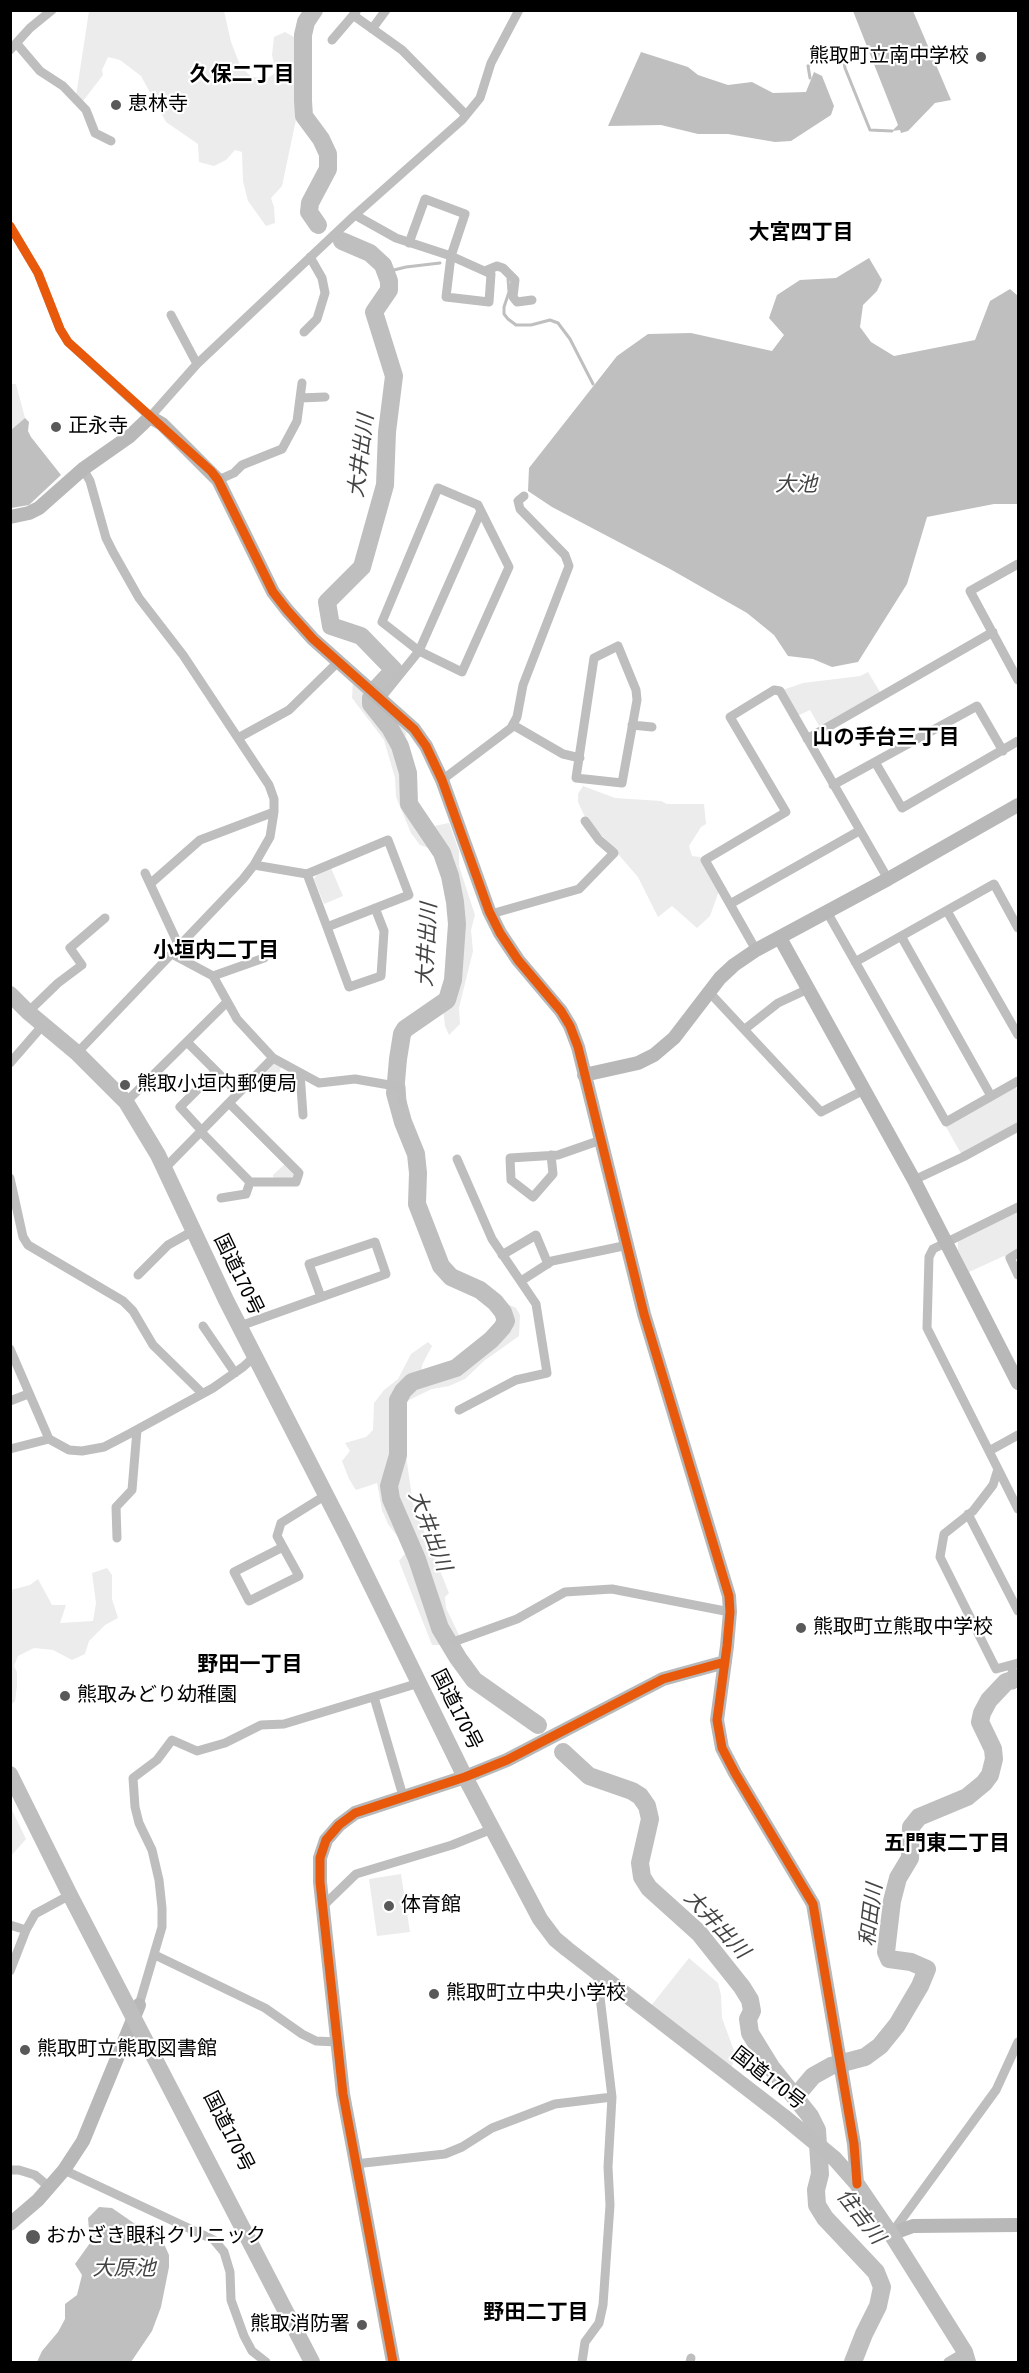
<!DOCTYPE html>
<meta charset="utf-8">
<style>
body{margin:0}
#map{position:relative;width:1029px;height:2373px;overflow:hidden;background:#fff;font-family:"Archivo Narrow",sans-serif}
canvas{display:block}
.frame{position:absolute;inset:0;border:12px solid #000;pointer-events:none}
</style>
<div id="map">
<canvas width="1029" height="2373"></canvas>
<div class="frame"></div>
</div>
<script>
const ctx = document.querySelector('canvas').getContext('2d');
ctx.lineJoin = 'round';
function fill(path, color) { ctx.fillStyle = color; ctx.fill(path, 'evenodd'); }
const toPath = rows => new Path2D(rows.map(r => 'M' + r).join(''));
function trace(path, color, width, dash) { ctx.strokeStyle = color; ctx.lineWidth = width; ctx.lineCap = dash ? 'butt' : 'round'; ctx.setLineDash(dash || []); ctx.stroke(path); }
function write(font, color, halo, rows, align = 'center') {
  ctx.font = font + ' "Archivo Narrow","Noto Sans JP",sans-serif'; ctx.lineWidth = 4.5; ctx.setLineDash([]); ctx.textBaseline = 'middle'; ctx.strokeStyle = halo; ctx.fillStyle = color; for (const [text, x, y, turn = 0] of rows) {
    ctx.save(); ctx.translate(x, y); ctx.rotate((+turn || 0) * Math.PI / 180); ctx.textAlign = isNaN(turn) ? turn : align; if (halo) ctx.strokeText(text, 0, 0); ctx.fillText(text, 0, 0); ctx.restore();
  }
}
const green = toPath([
 [89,11,224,11,231,42,240,65,251,77,268,78,276,72,272,55,274,37,285,32,294,37,297,58,297,115,282,186,271,198,274,207,275,223,266,226,248,201,243,181,242,152,235,150,226,160,214,166,199,162,198,144,166,122,141,76,120,60,108,57,102,70,103,75,83,101,76,96],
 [11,384,16,384,25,418,11,430],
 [868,672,883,697,822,731,810,710,795,717,780,691,803,683,860,676],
 [353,680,400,723,406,733,405,741,412,759,414,806,420,809,434,826,449,823,459,851,459,866,475,915,471,930,473,951,459,1008,460,1024,449,1035,445,1026,443,1008,449,999,456,979,458,930,459,909,452,873,444,853,420,845,411,833,396,797,395,778,384,740,352,698],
 [583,786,615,798,661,801,667,804,704,804,706,824,701,827,689,846,692,856,700,857,719,891,710,916,697,928,672,906,658,917,638,877,584,815,578,802,578,794],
 [331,868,343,896,324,904,314,879,318,873],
 [273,1058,282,1063,277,1082,263,1067],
 [1014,1084,1018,1092,1018,1127,963,1157,946,1127,946,1122],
 [287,1162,299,1173,296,1182,274,1182,273,1175],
 [1018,1207,1018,1253,1010,1258,1004,1256,969,1272,958,1250,958,1239],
 [499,1300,516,1308,520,1315,519,1336,484,1361,465,1379,449,1386,432,1389,409,1400,402,1409,402,1428,413,1504,449,1593,445,1597,446,1608,459,1635,456,1641,443,1645,432,1645,399,1561,408,1550,388,1524,382,1510,377,1483,356,1490,349,1479,342,1461,350,1451,345,1443,366,1437,373,1430,374,1403,384,1390,398,1379,411,1354,428,1342,432,1346,422,1365,421,1377,424,1381,465,1365,505,1329,508,1321,505,1311,498,1302],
 [107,1568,112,1575,112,1599,118,1618,105,1625,89,1641,85,1654,72,1660,53,1650,34,1648,18,1656,14,1666,17,1672,17,1686,15,1701,11,1705,11,1590,30,1585,38,1579,52,1605,66,1605,60,1623,93,1621,96,1603,92,1573],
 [11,1808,26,1839,11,1856,10,1856],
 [401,1874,410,1932,377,1936,369,1879],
 [689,1958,718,1983,721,1995,722,2018,736,2056,731,2068,650,2007]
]);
const water = toPath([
 [853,11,913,11,951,100,935,103,908,131,901,133,900,130,892,131,898,125],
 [641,52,688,67,698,75,728,85,752,82,773,93,806,92,814,72,822,76,834,106,831,115,791,141,775,142,728,134,698,134,661,125,608,126],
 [869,258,882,280,877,291,863,305,860,327,871,342,894,356,975,340,990,301,1010,289,1018,296,1018,504,994,504,927,517,907,584,858,662,832,667,813,659,788,656,774,635,747,613,670,569,552,507,528,491,529,468,617,356,648,334,691,333,772,351,784,335,769,318,777,295,800,280,836,278],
 [25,418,29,422,28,431,31,437,61,475,29,505,11,508,11,430],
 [99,2207,112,2208,164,2244,169,2255,169,2267,161,2307,152,2331,131,2362,37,2362,42,2351,58,2332,65,2319,65,2304,77,2295,82,2275,75,2264,90,2243,88,2218]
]);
const stream = toPath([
 [810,78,808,66,823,54,842,49,845,68,870,130,892,131],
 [386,272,406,267,440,263],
 [508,279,509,292,504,307,504,314,508,319,516,325,531,325,550,320,558,323,570,339,593,384]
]);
const river = toPath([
 [314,10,306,22,303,35,303,101,304,116,321,139,328,154,328,169,310,203,309,212,318,225],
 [342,241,370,253,383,265,389,281,389,290,374,312,394,376,387,432,385,485,362,567,327,602,331,626,361,636,394,670,377,688],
 [371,698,371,704,390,728,400,746,408,773,409,804,442,853,450,876,455,902,457,924,453,980,447,1000,405,1029,402,1034,398,1059,395,1093,403,1122,416,1154,418,1173,417,1204,441,1266,451,1277,480,1290,495,1302,503,1312,506,1321,502,1328,491,1340,456,1368,412,1382,403,1391,398,1400,398,1455,389,1486,391,1499,417,1559,440,1628,458,1658,474,1680,538,1725],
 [563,1752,589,1776,632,1791,640,1796,647,1806,650,1819,640,1863,642,1877,649,1888,699,1933,742,1987,750,2000,752,2011,748,2019,750,2033,771,2067,810,2116,817,2130,820,2174,816,2190,817,2205,825,2218,876,2272,882,2287,878,2306,864,2334,853,2362],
 [796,2096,813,2076,831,2066,865,2057,880,2046,897,2025,920,1986,927,1969,911,1962,889,1959,886,1952,892,1901,898,1878,910,1858,911,1827,919,1817,967,1797,984,1783,990,1775,994,1759,993,1749,980,1722,982,1713,989,1700,1006,1682,1018,1678]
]);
const street = toPath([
 [353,15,402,50,466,115],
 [372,29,386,10],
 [332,40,356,12],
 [17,44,40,71,63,86,86,110,95,133,111,141],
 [10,50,30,28,52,10],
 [355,215,396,238,451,256,491,274,489,302,446,297,451,256,465,214,425,199,409,243],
 [10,226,38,273,60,329,68,342,150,417,197,364,355,215,462,120,480,98,491,63,519,10],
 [485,271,497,266,503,268,515,280,513,297,517,302,532,300],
 [171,315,197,364],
 [304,332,317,319,325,293,322,278,310,257],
 [300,398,325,397],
 [218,480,234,473,242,465,282,449,297,421,302,383],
 [438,488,478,505,481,511,419,651,382,622,438,488],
 [1018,564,970,591,1018,680],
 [618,646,636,690,637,700,622,783,576,778,594,658,618,646],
 [381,698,419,651,462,672,509,567,481,511],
 [513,725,563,754,580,758],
 [632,725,652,727],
 [238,738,289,710,339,661],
 [807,739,993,632],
 [875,762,902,808,1018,741],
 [442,780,511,728,517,717,523,685,569,566,565,555,520,509,518,501,524,496],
 [833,785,977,706,1003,751],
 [254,865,307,874,388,840,409,895,327,927,307,874],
 [145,873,179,946],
 [150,884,200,840,274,812],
 [730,904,859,831],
 [947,911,1018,1035],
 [827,912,946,1122,1018,1081],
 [491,914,579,889,614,853,599,840,585,821],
 [327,927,349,987,381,976,384,931,375,908],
 [901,936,991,1096],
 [756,950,705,860,786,812,730,717,774,690,780,691,888,879],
 [172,954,213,976,237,1019,273,1058,319,1083,355,1079,401,1087,402,1103],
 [855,962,994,884,1018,928],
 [213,976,264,958],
 [710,993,821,1112,864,1090],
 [28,1012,58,983,82,965,70,948,105,918],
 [745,1029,778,1003,808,989],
 [187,1042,238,1093],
 [77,1053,243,879,254,865,270,837,274,812,274,799,269,785,183,655,139,598,113,552,106,538,90,481,83,469],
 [10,1063,43,1025],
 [300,1073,303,1115],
 [126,1102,227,1002],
 [201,1130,180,1107,216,1071],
 [200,1131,250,1182,296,1182,299,1173,229,1103],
 [551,1155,553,1174,533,1197,511,1180,510,1158,558,1155,601,1140],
 [457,1159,492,1239,536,1304,547,1373,516,1380,459,1410],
 [165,1168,273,1058],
 [10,1178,23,1237,28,1245,123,1301,133,1311,153,1345,202,1393],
 [914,1180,963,1157,1018,1127],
 [221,1198,246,1194,250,1182],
 [1018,1207,933,1249,929,1257,927,1328,998,1469,993,1485,973,1511,944,1534,940,1557,996,1669,1018,1663],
 [1018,1253,1010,1258,1018,1275],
 [502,1255,536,1235,548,1264],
 [138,1275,168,1245,193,1231],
 [521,1281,552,1261,628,1245],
 [203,1326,235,1373],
 [240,1326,386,1274,375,1242,309,1264,321,1297],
 [10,1349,49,1439,69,1450,82,1451,104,1447,129,1434,213,1388,243,1367,255,1356],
 [10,1401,28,1394],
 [10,1449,49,1439],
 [989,1451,1018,1435],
 [998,1469,1018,1509],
 [968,1514,1018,1611],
 [117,1538,116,1507,132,1490,137,1430],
 [283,1547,234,1572,249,1601,299,1576,283,1547,277,1536,281,1523,326,1495],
 [456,1641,517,1619,565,1592,612,1589,730,1612],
 [1012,1665,1013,1685],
 [374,1697,403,1796],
 [323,1906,356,1874,452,1845,492,1829],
 [10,1925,26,1930,35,1914,70,1895],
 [155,1955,265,2008,302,2034,316,2041,337,2042],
 [10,1971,26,1930],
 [139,2005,162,1927,162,1908,159,1880,152,1850,139,1823,135,1807,133,1778,157,1760,172,1740,197,1751,225,1743,261,1725,284,1724,419,1683],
 [355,2164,445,2154,462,2147,492,2128,555,2104,612,2097],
 [10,2170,19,2170,35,2175,49,2187],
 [64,2170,214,2240,224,2252,230,2272,231,2300,244,2336,252,2351,266,2362],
 [891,2234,996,2090,1018,2042],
 [582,2362,585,2342,599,2323,603,2305,610,2205,608,2167,612,2097,597,1972],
 [690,2362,691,2358],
 [948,2362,965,2352]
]);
const secondary = toPath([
 [10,517,29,513,39,508,83,469,130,436,150,417,162,424,218,480,273,592,287,610,313,639,414,729,426,746,442,780,489,911,500,933,518,960,561,1011,570,1026,578,1047,644,1314,729,1596,730,1612,727,1646,717,1720,722,1748,735,1773,813,1904,854,2144,857,2184],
 [780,938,914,1180,1018,1383],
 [584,1075,638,1063,654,1055,674,1038,720,978,734,965,756,950,888,879,1018,805],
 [10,2224,38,2200,64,2170,83,2141,139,2005],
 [891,2234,913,2226,1018,2225],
 [393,2362,343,2094,320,1882,320,1858,326,1840,339,1825,355,1813,465,1777,507,1760,663,1679,725,1662]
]);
const highway = toPath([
 [10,994,28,1012,77,1053,126,1102,158,1155,226,1300,348,1538,465,1777,540,1919,555,1939,567,1949,783,2116,835,2159,857,2184,891,2234,965,2352,968,2362],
 [10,1774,70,1895,312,2362]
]);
const cycleway = toPath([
 [10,226,38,273,60,329,68,342,211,471,218,480,273,592,287,610,313,639,414,729,426,746,442,780,489,911,500,933,518,960,561,1011,570,1026,578,1047,644,1314,729,1596,730,1612,727,1646,717,1720,722,1748,735,1773,813,1904,854,2144,857,2184],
 [393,2362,343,2094,320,1882,320,1858,326,1840,339,1825,355,1813,465,1777,507,1760,663,1679,725,1662]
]);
const markers = [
 [981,57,6,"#595959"],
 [116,105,6,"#595959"],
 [56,427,6,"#595959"],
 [125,1085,6,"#595959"],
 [801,1628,6,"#595959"],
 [65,1696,6,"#595959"],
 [389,1906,6,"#595959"],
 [434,1994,6,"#595959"],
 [25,2050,6,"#595959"],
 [33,2237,8,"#595959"],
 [362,2325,6,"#595959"]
];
const poiNames = [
 ["熊取町立南中学校",969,57,"right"],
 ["恵林寺",128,105],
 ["正永寺",68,427],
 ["熊取小垣内郵便局",137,1085],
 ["熊取町立熊取中学校",813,1628],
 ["熊取みどり幼稚園",77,1696],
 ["体育館",401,1906],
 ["熊取町立中央小学校",446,1994],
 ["熊取町立熊取図書館",37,2050],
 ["おかざき眼科クリニック",46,2237],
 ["熊取消防署",350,2325,"right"]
];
const streetNames = [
 ["国道170号",238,1275,64],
 ["国道170号",456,1710,63],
 ["国道170号",768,2079,38],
 ["国道170号",228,2132,63]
];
const neighbourhoodNames = [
 ["久保二丁目",242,75],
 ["大宮四丁目",801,233],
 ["山の手台三丁目",886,738],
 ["小垣内二丁目",216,951],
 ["野田一丁目",250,1665],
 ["五門東二丁目",947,1844],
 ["野田二丁目",536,2313]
];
const waterNames = [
 ["大井出川",362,456,-83],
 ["大池",796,485],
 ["大井出川",428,945,-87],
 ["大井出川",429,1531,69],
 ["和田川",872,1915,-83],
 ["大井出川",716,1925,47],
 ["住吉川",860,2217,52],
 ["大原池",124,2269]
];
fill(green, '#ececec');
fill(water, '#bfbfbf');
trace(stream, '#bfbfbf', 3);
trace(river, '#bfbfbf', 18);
trace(street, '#bebebe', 9);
trace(secondary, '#b8b8b8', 14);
trace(highway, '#bebebe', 16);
trace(cycleway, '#e8590c', 9);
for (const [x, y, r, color] of markers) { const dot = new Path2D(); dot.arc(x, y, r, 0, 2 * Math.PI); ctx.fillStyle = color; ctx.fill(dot); trace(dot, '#fff', 2); }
write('20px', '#000', '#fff', poiNames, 'left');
write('20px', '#000', '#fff', streetNames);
write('bold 21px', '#000', '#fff', neighbourhoodNames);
write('italic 21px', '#444', '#fff', waterNames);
</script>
